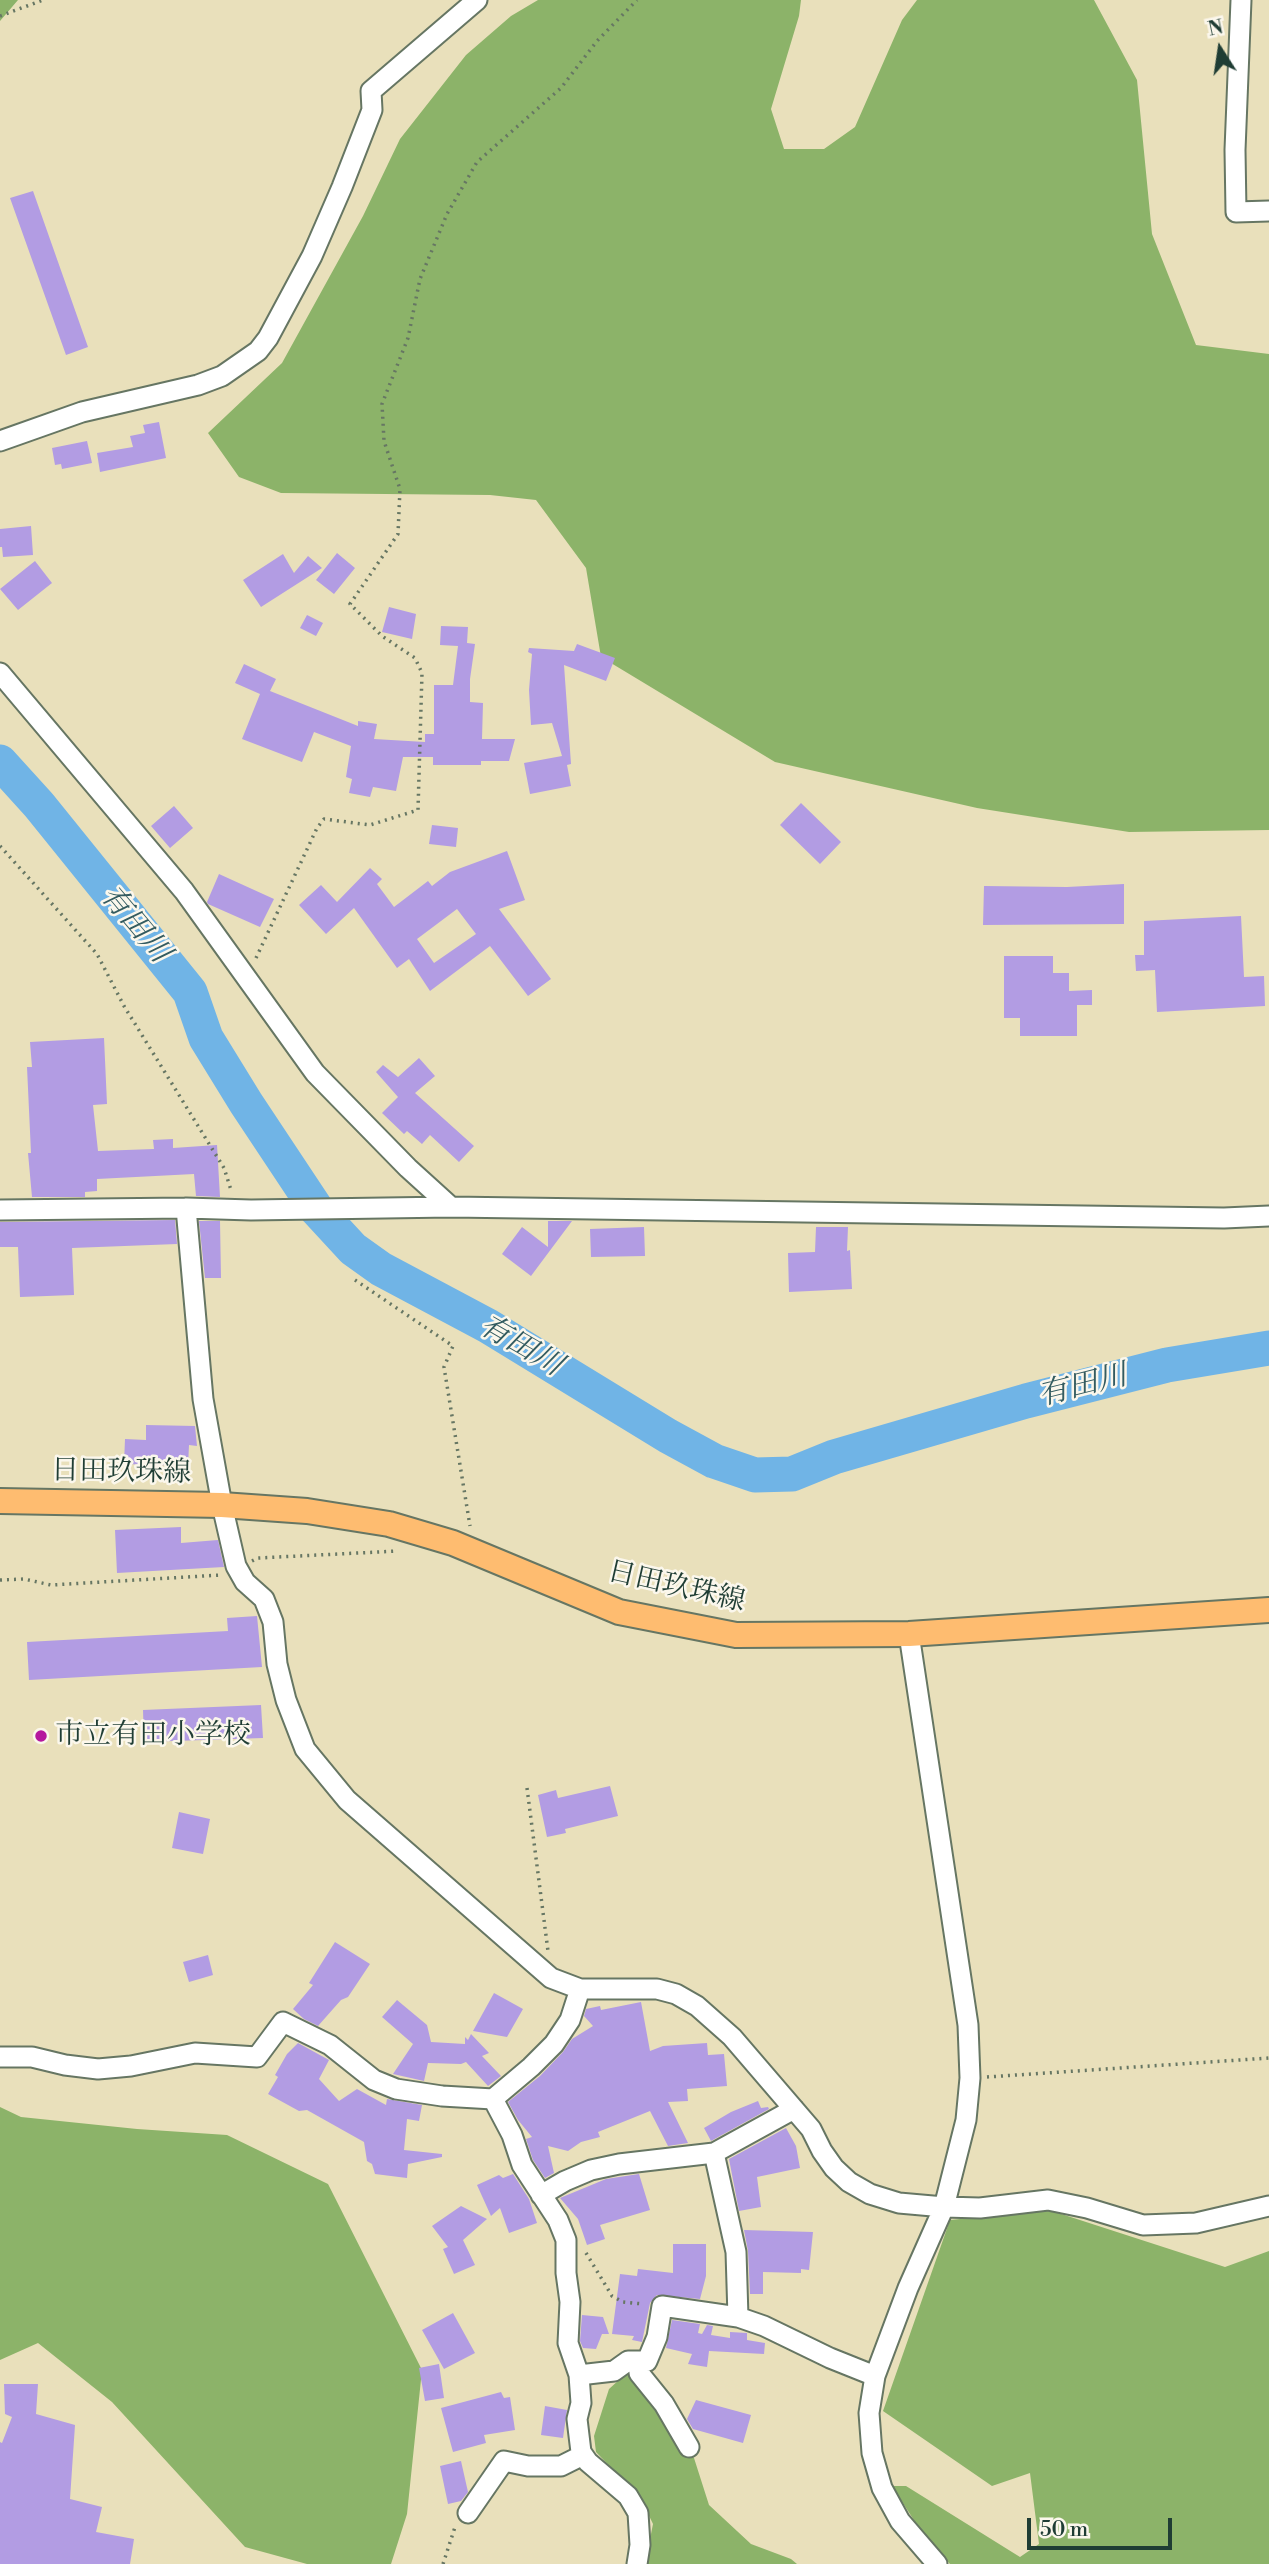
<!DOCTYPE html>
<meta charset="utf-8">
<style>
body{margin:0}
#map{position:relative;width:1269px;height:2564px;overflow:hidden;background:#e9e0bb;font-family:"Libre Bodoni",serif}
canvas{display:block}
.north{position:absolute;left:1185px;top:14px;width:70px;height:70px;-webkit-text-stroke:5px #fbf7ec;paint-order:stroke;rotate:348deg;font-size:19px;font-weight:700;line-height:28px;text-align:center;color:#1f3d34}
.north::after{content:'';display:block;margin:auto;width:24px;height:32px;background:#1f3d34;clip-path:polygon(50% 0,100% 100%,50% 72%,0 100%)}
.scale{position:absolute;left:1027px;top:2518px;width:145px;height:32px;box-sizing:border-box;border:4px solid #1f3d34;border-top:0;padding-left:9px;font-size:21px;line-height:24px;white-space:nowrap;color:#1f3d34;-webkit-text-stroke:5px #fbf7ec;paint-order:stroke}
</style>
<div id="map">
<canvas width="1269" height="2564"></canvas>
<div class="north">N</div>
<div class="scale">50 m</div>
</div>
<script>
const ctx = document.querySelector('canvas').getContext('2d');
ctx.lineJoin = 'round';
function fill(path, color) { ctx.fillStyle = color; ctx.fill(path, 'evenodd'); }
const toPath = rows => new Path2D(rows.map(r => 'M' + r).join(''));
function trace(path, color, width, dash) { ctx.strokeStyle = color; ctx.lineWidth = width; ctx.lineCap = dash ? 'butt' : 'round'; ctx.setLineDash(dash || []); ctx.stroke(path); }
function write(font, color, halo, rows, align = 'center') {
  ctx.font = font + ' "Libre Bodoni","Noto Serif JP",serif'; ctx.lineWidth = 5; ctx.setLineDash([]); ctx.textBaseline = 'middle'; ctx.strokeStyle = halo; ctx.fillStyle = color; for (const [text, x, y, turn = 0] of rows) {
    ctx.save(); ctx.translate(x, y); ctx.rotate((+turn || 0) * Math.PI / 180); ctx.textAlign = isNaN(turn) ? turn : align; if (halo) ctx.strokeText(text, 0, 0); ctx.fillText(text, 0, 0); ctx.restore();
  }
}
const forest = toPath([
 [0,0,18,0,0,21],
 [538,0,801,0,799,16,771,109,784,149,824,149,855,127,902,20,917,0,1094,0,1137,80,1152,234,1196,345,1269,354,1269,830,1129,832,977,808,775,762,601,657,586,568,536,500,490,495,281,493,239,477,208,433,282,363,363,216,400,139,466,55,511,16],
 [0,2107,21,2117,137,2129,227,2135,328,2184,422,2370,407,2514,391,2564,307,2564,245,2547,112,2402,38,2343,0,2360],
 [1049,2210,1225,2267,1269,2251,1269,2564,950,2564,926,2539,892,2486,906,2486,1020,2557,1039,2544,1030,2473,992,2486,883,2411,950,2220],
 [630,2370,660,2407,694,2458,709,2505,751,2544,791,2559,797,2564,645,2564,653,2524,641,2499,596,2452,594,2436,609,2389]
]);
const river = toPath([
 [0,762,39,805,190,992,206,1038,246,1103,317,1210,353,1249,381,1269,488,1326,668,1436,714,1461,755,1475,792,1474,834,1457,1026,1401,1167,1365,1269,1348]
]);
const building = toPath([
 [33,191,88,347,66,355,10,198],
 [159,422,166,458,100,472,97,453,133,447,130,436,145,433,143,425],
 [87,441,92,463,62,469,61,464,55,465,52,448],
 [31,526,33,555,3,557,2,547,0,547,0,529],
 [337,553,355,568,334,594,316,580],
 [283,554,294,573,308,556,322,568,261,607,243,580],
 [35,561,52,583,18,610,0,589],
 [389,607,416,614,412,639,382,632],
 [307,615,323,623,316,636,300,628],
 [441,626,468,627,467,643,475,644,470,679,470,702,483,703,482,739,515,739,509,761,481,761,481,765,433,765,433,757,403,757,396,791,373,787,370,797,349,793,352,779,346,777,351,746,314,732,302,762,242,739,260,694,235,683,244,664,276,679,270,691,358,726,358,721,377,724,374,739,425,742,425,734,434,734,434,685,453,685,458,646,440,645],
 [577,644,615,658,606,681,564,665,571,764,567,765,571,786,530,794,524,763,562,756,552,723,531,725,529,690,532,654,528,652,529,648,574,651],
 [801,803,841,842,820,864,780,825],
 [174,806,193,828,170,848,151,826],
 [432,825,458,828,456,847,429,844],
 [507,851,525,900,499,909,551,979,528,996,490,946,430,991,409,959,397,968,354,908,326,934,299,905,321,885,337,902,370,868,382,879,377,884,394,907,428,881,432,886,450,872],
 [457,909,476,934,434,963,417,939],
 [219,874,274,899,260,927,208,904,207,902],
 [1124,884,1124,924,983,925,984,886,1067,887],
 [1241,916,1244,977,1264,976,1265,1006,1157,1012,1155,970,1136,971,1135,955,1144,955,1144,921],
 [1004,956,1053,956,1053,973,1069,973,1069,991,1092,990,1092,1005,1077,1005,1077,1036,1020,1036,1020,1018,1004,1018],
 [104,1038,107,1104,93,1105,98,1151,154,1149,153,1140,173,1139,173,1148,217,1145,220,1197,196,1196,194,1174,97,1179,97,1191,85,1192,85,1197,32,1197,28,1153,31,1153,27,1067,32,1067,30,1042],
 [419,1058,435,1076,415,1093,474,1146,459,1162,430,1135,422,1144,407,1131,404,1134,382,1113,398,1097,376,1072,383,1065,398,1077],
 [175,1220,177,1244,72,1248,74,1295,20,1297,18,1247,0,1247,0,1222],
 [199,1221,220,1221,221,1278,205,1278],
 [548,1221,572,1221,531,1276,502,1254,522,1227,548,1247],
 [644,1227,645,1256,591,1257,590,1229],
 [816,1227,848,1227,847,1251,850,1250,852,1289,789,1292,788,1253,815,1252],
 [146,1425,195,1426,197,1446,189,1445,188,1466,124,1464,125,1439,146,1440],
 [181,1527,181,1543,218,1540,224,1567,117,1573,115,1530],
 [257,1616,262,1667,29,1680,27,1642,228,1631,227,1618],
 [261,1705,263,1738,144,1742,143,1710],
 [610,1786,618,1816,565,1829,566,1833,547,1837,538,1795,556,1790,558,1798],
 [179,1812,210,1819,203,1854,172,1848],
 [335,1942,370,1964,348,1997,341,2000,318,2026,304,2019,293,2009,313,1985,309,1983],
 [208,1955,213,1975,189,1982,183,1962],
 [494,1993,523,2009,507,2037,473,2031],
 [397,2000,427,2025,431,2042,465,2044,465,2037,468,2040,471,2034,489,2053,482,2056,501,2076,488,2086,466,2062,461,2064,428,2063,424,2081,393,2074,413,2044,382,2017],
 [641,2002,650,2051,663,2046,707,2043,708,2055,724,2054,727,2086,687,2089,688,2101,668,2102,688,2143,668,2146,650,2111,598,2132,600,2137,581,2142,568,2151,548,2146,554,2173,545,2178,533,2160,526,2139,532,2137,518,2120,508,2102,540,2076,563,2052,572,2039,593,2026,584,2016,586,2009,600,2006,601,2010],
 [298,2043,329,2060,319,2079,339,2101,357,2089,386,2105,387,2099,422,2105,419,2121,407,2119,404,2150,442,2154,442,2157,408,2164,407,2178,375,2174,372,2164,367,2161,364,2142,307,2110,299,2111,268,2094,278,2077,275,2075,287,2054],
 [758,2101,761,2108,768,2107,769,2109,711,2141,704,2128,731,2112],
 [786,2128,796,2146,800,2168,757,2177,761,2207,739,2211,729,2159],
 [513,2174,529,2199,537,2223,509,2233,500,2208,491,2216,477,2185,499,2175,503,2178],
 [639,2174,650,2210,600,2225,605,2239,587,2245,578,2219,560,2198,606,2179],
 [461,2206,487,2219,463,2240,475,2265,454,2274,443,2249,448,2247,432,2226],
 [744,2230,813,2232,809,2270,801,2269,801,2273,763,2272,763,2294,750,2294,748,2251],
 [673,2244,706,2244,706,2276,700,2299,657,2295,650,2303,642,2342,632,2340,634,2336,612,2334,620,2274,637,2276,638,2269,673,2273],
 [453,2313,475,2353,444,2369,422,2330],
 [582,2315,603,2317,609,2334,602,2334,596,2349,583,2348,580,2341],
 [672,2320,700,2324,698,2333,702,2334,707,2325,713,2326,711,2335,730,2338,730,2332,747,2333,747,2340,765,2343,764,2354,709,2351,707,2367,688,2364,692,2354,666,2348],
 [439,2364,444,2398,425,2401,419,2368],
 [4,2384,38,2384,36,2414,75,2425,70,2499,102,2507,96,2532,134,2539,130,2564,0,2564,0,2442,2,2443,12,2417,5,2414],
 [501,2392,504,2398,510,2397,515,2430,484,2435,486,2443,453,2452,441,2408],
 [696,2400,751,2415,743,2443,693,2429,687,2419],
 [545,2406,567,2410,563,2438,541,2435],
 [461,2461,468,2492,461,2501,448,2504,440,2466]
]);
const path = toPath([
 [0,16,43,0],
 [0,846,97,954,124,1006,224,1168,231,1190],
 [256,958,317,828,324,819,370,825,418,810,422,673,415,658,382,636,350,604,398,534,400,489,384,441,382,404,408,338,420,279,447,214,477,162,561,88,597,41,637,0],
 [355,1280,453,1346,444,1367,470,1526],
 [252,1561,258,1558,398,1551],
 [0,1580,24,1579,51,1585,221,1575],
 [527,1788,548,1951],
 [987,2077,1269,2058],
 [586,2253,612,2296,623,2302,643,2304],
 [443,2564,455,2527]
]);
const minor = toPath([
 [1241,0,1235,150,1236,212,1269,211],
 [0,441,82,412,198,385,222,376,258,351,268,338,312,256,342,187,372,110,371,91,477,0],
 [0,673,184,891,315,1073,408,1168,451,1207],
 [186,1208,203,1399,222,1505,236,1566,245,1582,264,1599,273,1622,277,1664,286,1700,305,1749,347,1800,551,1978,580,1989,657,1989,676,1994,697,2006,732,2037,811,2129,822,2151,834,2168,849,2182,870,2194,899,2203,944,2207,980,2208,1048,2200,1087,2208,1143,2225,1196,2223,1269,2206],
 [0,1210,186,1208,251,1210,451,1207,1224,1218,1269,1216],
 [909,1634,968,2025,970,2078,966,2120,944,2207,908,2288,875,2376,869,2413,872,2453,882,2488,900,2521,937,2564],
 [0,2057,32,2057,65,2065,98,2069,131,2066,195,2053,257,2057,283,2022,330,2045,374,2080,396,2089,442,2096,493,2099,531,2067,554,2044,570,2020,580,1989],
 [493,2099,512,2135,522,2165,558,2220,566,2240,566,2273,570,2302,568,2343,579,2375,581,2403,577,2419,581,2452,588,2462,628,2496,638,2513,640,2545,637,2564],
 [714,2153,736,2252,738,2317],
 [541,2195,565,2181,591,2170,619,2164,714,2153,794,2109],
 [639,2361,639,2373,664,2404,689,2447],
 [579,2375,614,2371,628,2361,647,2361,657,2337,662,2306,738,2317,764,2326,830,2358,875,2376],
 [468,2513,504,2461,528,2466,561,2466,583,2455]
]);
const major = toPath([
 [0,1501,222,1505,307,1511,389,1524,453,1543,619,1612,736,1635,909,1634,1269,1610]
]);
const markers = [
 [41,1736,7,"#b5179e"]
];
const streetNames = [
 ["日田玖珠線",121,1473,1],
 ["日田玖珠線",676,1588,13]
];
const poiNames = [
 ["市立有田小学校",55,1736]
];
const waterNames = [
 ["有田川",134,925,50],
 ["有田川",520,1347,30],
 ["有田川",1083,1387,-14]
];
fill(forest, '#8cb369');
trace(river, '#70b4e6', 35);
fill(building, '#b29ce3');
trace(minor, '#667663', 23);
trace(major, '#667663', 28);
trace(path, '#667663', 3.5, [2, 5]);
trace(minor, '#fff', 19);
trace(major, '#febc70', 24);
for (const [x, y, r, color] of markers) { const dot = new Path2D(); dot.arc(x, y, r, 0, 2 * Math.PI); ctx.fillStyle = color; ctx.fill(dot); trace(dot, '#fbf7ec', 2.5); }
write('28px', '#1f3d34', '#fbf7ec', streetNames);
write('28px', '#1f3d34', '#fbf7ec', poiNames, 'left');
write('italic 30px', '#335b60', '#fbf7ec', waterNames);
</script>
